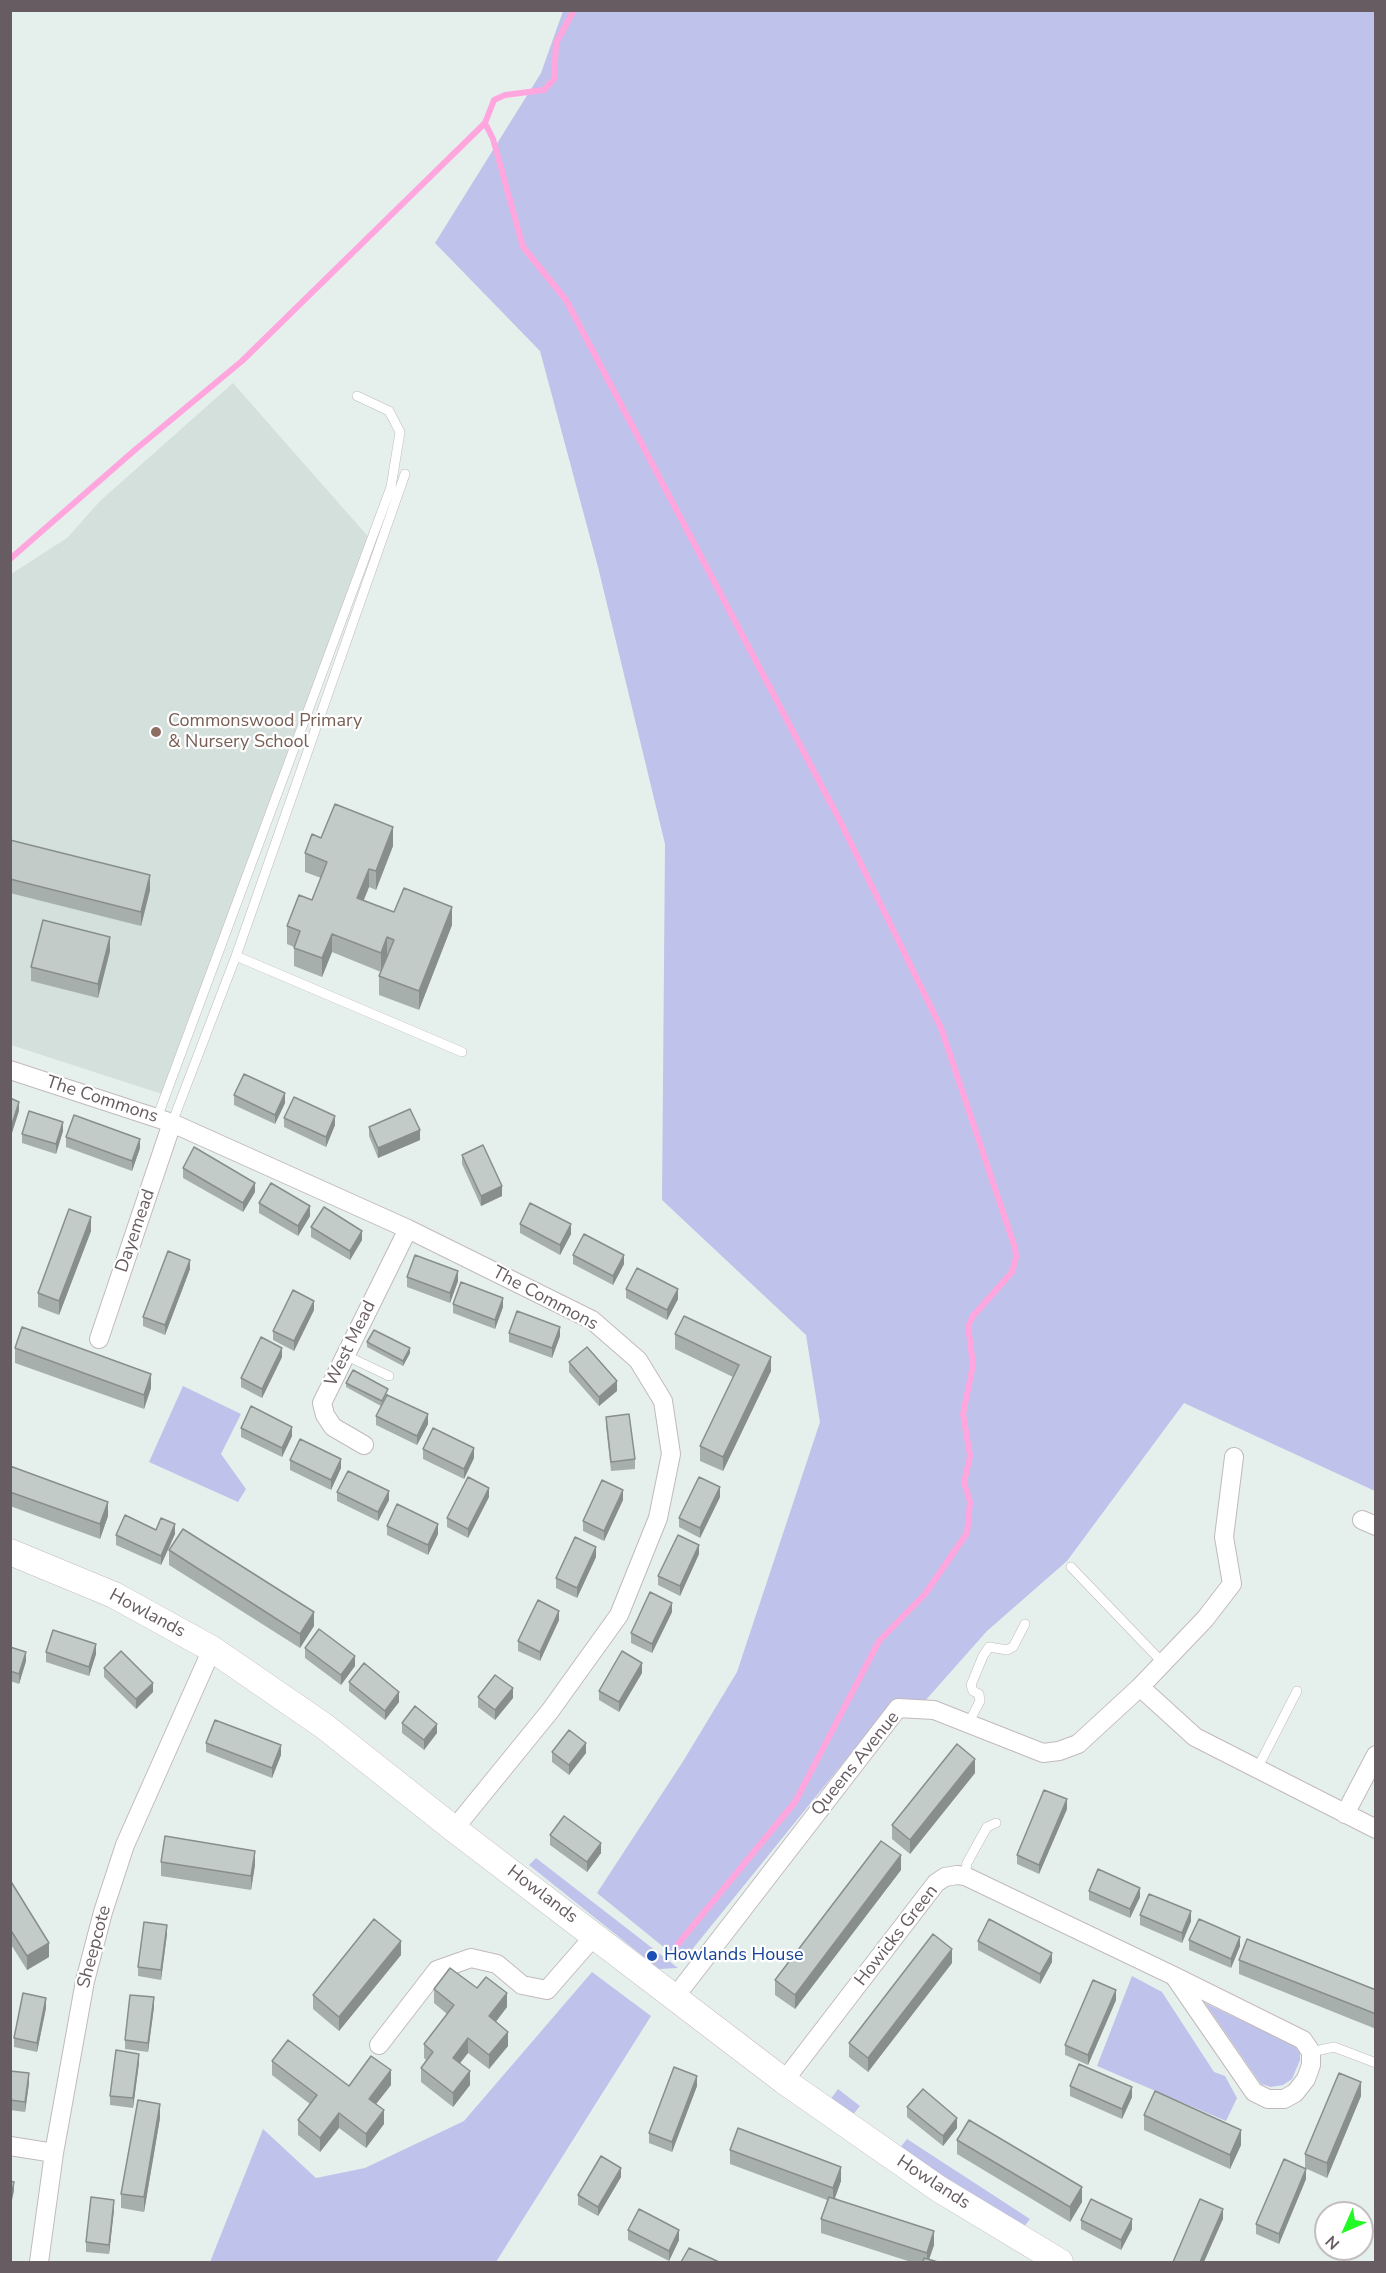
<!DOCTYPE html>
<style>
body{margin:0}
#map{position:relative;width:1386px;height:2273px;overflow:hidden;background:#e5f0ed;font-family:"Nunito Sans",sans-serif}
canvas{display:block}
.frame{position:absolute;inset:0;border:12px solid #675c62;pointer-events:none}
.north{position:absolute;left:1314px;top:2201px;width:60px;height:60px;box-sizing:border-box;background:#fff;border:2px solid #c2bec0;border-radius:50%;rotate:225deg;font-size:16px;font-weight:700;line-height:24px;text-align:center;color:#675c62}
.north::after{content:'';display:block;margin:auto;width:21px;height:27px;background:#21fa25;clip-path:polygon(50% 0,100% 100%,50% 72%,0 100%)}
</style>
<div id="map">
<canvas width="1386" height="2273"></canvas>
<div class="frame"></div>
<div class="north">N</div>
</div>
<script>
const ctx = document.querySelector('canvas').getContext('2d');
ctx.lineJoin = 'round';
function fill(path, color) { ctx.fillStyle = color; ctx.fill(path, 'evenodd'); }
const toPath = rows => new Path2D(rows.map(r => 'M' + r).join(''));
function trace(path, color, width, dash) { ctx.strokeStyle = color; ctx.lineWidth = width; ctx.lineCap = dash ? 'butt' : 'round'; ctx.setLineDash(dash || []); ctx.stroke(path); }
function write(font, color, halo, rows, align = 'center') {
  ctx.font = font + ' "Nunito Sans",sans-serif'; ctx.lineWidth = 4.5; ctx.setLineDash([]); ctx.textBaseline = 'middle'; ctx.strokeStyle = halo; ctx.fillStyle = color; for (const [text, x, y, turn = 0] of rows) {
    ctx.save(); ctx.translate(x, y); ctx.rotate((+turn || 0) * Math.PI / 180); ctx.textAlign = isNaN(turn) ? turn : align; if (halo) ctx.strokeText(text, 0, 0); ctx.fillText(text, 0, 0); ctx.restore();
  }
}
const education = toPath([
 [233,383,372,541,168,1096,11,1045,11,574,67,538,100,501]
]);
const green = toPath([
 [563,11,1375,11,1375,1491,1184,1403,1067,1561,987,1631,924,1702,894,1700,682,1962,597,1893,682,1763,737,1672,820,1422,806,1335,662,1200,665,844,598,567,540,351,435,243,541,73],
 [183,1386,241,1414,221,1454,246,1489,238,1502,149,1462],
 [536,1858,678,1968,659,1969,529,1865],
 [592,1972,651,2016,496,2262,210,2262,263,2129,316,2178,365,2168,464,2121],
 [1132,1976,1162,1992,1214,2072,1225,2076,1237,2098,1226,2121,1097,2066],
 [1205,2003,1295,2046,1300,2053,1300,2060,1292,2079,1283,2085,1271,2087,1261,2084],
 [838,2089,860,2106,851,2117,830,2100],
 [907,2139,1030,2219,1023,2228,899,2149]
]);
const stream = toPath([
 [485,123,493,139,523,247,566,300,839,819,941,1028,1015,1248,1016,1257,1012,1272,973,1316,968,1326,973,1365,963,1414,970,1456,964,1482,970,1502,967,1533,925,1594,879,1641,795,1802,678,1944],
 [10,559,136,449,242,361,485,123,494,100,505,95,544,90,554,79,556,43,574,10]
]);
const lane = toPath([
 [236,956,462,1052],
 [157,1118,391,487,400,432,389,411,357,396],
 [172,1123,236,956,405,474],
 [345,1355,389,1376],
 [1071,1567,1163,1663],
 [968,1724,980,1701,979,1694,973,1691,971,1685,983,1656,989,1647,1007,1650,1013,1647,1025,1624],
 [1257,1769,1297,1691],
 [965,1876,967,1863,987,1827,996,1823],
 [1311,2052,1334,2047,1376,2063]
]);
const street = toPath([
 [10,1070,172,1123,408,1229,592,1320,638,1360,663,1401,671,1454,658,1518,619,1615,550,1711,454,1829],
 [99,1339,172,1123],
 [364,1445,333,1427,325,1415,322,1403,408,1229],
 [1362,1520,1376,1526],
 [1140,1687,1205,1619,1232,1584,1224,1537,1234,1457],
 [1345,1814,1376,1755],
 [675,1997,898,1708,934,1710,1043,1753,1059,1751,1078,1744,1140,1687,1195,1737,1376,1829],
 [379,2045,437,1970,471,1958,497,1964,522,1985,547,1990,595,1935],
 [784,2081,936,1883,945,1877,957,1875,965,1876,1174,1976,1303,2040,1311,2052,1311,2065,1306,2079,1295,2093,1284,2099,1268,2099,1254,2092,1174,1976],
 [10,2146,54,2153],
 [39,2262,54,2153,85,1981,103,1912,125,1845,212,1649]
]);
const secondary = toPath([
 [10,1552,114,1595,212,1649,324,1726,454,1829,784,2081,939,2189,1060,2262]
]);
const wall = toPath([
 [321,838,393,846,376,890,369,887,364,900,394,912,452,925,419,1010,379,995,379,976,381,972,332,952,322,977,294,966,294,947,287,944,287,926,312,900,321,878,305,872,305,853],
 [10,840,150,890,141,926,10,893],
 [110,951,98,998,31,981,31,967],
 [234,1095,285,1103,275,1124,234,1105],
 [284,1118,335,1125,326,1147,284,1127],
 [369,1127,420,1140,378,1158,369,1136],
 [63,1131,56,1154,22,1143,22,1134],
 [66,1137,140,1148,132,1171,66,1147],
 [462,1155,502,1196,481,1206,462,1164],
 [183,1168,255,1192,243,1212,183,1178],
 [259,1203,310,1216,298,1236,259,1213],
 [520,1224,571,1234,560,1255,520,1233],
 [311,1227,362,1240,350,1260,311,1237],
 [91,1231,59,1315,38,1307,38,1293],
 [573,1255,624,1264,613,1285,573,1264],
 [190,1269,165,1335,143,1326,143,1317],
 [407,1277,458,1281,450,1303,407,1287],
 [626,1289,678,1299,667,1320,626,1298],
 [453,1304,503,1307,495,1329,453,1313],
 [314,1310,294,1351,273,1340,273,1331],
 [509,1333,560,1336,552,1358,509,1342],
 [675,1334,771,1371,723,1471,700,1461,700,1446,733,1377,675,1349],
 [367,1342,410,1353,403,1366,367,1347],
 [15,1348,151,1388,144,1409,15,1363],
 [282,1357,262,1398,241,1387,241,1378],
 [569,1362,617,1391,599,1406,569,1372],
 [346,1383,388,1394,388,1395,428,1424,417,1445,376,1425,376,1416,381,1406,346,1387],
 [606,1417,635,1459,635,1469,611,1471,606,1426],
 [241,1428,292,1436,282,1457,241,1437],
 [423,1449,474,1458,464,1479,423,1459],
 [290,1460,341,1468,331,1490,290,1470],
 [10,1466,108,1516,100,1539,10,1506],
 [337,1492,389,1500,378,1521,337,1501],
 [489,1497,468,1538,447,1527,447,1518],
 [720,1497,700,1538,679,1527,679,1518],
 [623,1500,604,1541,583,1531,583,1521],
 [387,1526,438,1534,428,1555,387,1535],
 [156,1530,175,1534,161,1565,116,1545,116,1535],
 [169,1550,314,1626,300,1648,169,1565],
 [699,1554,680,1596,658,1585,658,1576],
 [596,1557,577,1598,556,1588,556,1578],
 [672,1612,652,1653,631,1643,631,1633],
 [559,1620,540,1661,518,1651,518,1641],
 [10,1647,26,1661,19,1684,10,1681],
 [305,1648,355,1666,341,1685,305,1658],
 [46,1652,96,1654,89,1676,46,1662],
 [104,1668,153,1692,136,1709,104,1677],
 [642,1673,619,1712,599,1700,599,1691],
 [349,1682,399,1702,385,1720,349,1691],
 [478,1697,513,1698,495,1720,478,1707],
 [402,1723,437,1733,424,1750,402,1733],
 [206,1743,281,1755,272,1778,206,1752],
 [552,1752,586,1753,569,1775,552,1762],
 [975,1773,910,1854,892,1839,892,1825],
 [1067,1809,1039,1874,1017,1864,1017,1855],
 [550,1835,601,1853,587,1872,550,1845],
 [161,1862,255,1865,251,1890,161,1876],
 [901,1870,795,2009,775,1995,775,1980],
 [10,1880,49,1957,27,1970,10,1943],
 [1089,1891,1140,1897,1130,1918,1089,1900],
 [1140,1915,1191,1921,1182,1943,1140,1925],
 [167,1934,161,1980,138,1976,138,1967],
 [1189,1940,1240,1946,1231,1968,1189,1950],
 [978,1941,1052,1962,1040,1984,978,1950],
 [401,1955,339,2031,313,2009,313,1995],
 [1239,1960,1376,1990,1376,2029,1239,1974],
 [952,1963,868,2072,849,2057,849,2043],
 [477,1988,507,2007,495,2022,508,2046,489,2069,468,2053,460,2063,470,2085,453,2107,421,2082,421,2068,426,2060,424,2058,424,2044,447,2014,434,2003,434,1989],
 [1116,2000,1088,2065,1065,2055,1065,2045],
 [154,2007,148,2052,125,2049,125,2040],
 [46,2008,37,2052,14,2047,14,2038],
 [272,2061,349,2086,391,2085,376,2104,384,2124,366,2148,339,2128,320,2152,298,2135,298,2120,310,2104,272,2075],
 [139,2063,133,2108,110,2105,110,2096],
 [10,2071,29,2083,25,2112,10,2110],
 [697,2086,672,2152,649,2143,649,2133],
 [1070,2086,1132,2097,1122,2119,1070,2096],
 [1361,2096,1327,2178,1305,2168,1305,2154],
 [907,2107,957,2128,943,2146,907,2117],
 [1144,2115,1241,2145,1230,2169,1144,2130],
 [160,2118,144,2212,121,2208,121,2194],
 [957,2140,1082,2202,1070,2222,957,2154],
 [730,2150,841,2181,835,2198,934,2245,929,2260,938,2262,911,2262,821,2233,821,2219,827,2200,730,2164],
 [621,2177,598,2216,578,2205,578,2195],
 [1306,2179,1279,2244,1256,2234,1256,2224],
 [114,2210,109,2254,86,2252,86,2242],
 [1081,2220,1132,2229,1121,2250,1081,2229],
 [628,2230,679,2240,669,2261,628,2240]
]);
const shadedWall = toPath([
 [393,827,393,846,376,890,376,871],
 [369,869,369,887,357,916,357,898],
 [150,875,150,890,141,926,141,912],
 [452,907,452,925,419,1010,419,991],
 [332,934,332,952,322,977,322,958],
 [110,937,110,951,98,998,98,984],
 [387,937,387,956,381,972,381,953],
 [285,1093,285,1103,275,1124,275,1115],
 [19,1102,19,1111,12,1133,12,1124],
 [335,1116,335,1125,326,1147,326,1137],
 [63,1122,63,1131,56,1154,56,1144],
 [420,1130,420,1140,378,1158,378,1148],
 [140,1139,140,1148,132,1171,132,1161],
 [255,1183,255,1192,243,1212,243,1203],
 [502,1186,502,1196,481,1206,481,1196],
 [310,1206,310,1216,298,1236,298,1226],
 [91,1217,91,1231,59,1315,59,1301],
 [571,1224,571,1234,560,1255,560,1245],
 [362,1231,362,1240,350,1260,350,1251],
 [624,1255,624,1264,613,1285,613,1276],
 [190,1260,190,1269,165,1335,165,1325],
 [458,1271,458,1281,450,1303,450,1293],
 [678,1289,678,1299,667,1320,667,1310],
 [503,1298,503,1307,495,1329,495,1320],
 [314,1301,314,1310,294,1351,294,1341],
 [560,1327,560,1336,552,1358,552,1348],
 [282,1348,282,1357,262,1398,262,1389],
 [410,1348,410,1353,403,1366,403,1361],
 [771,1357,771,1371,723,1471,723,1457],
 [151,1374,151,1388,144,1409,144,1395],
 [617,1381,617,1391,599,1406,599,1397],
 [428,1414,428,1424,417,1445,417,1436],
 [292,1427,292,1436,282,1457,282,1448],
 [474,1448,474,1458,464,1479,464,1469],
 [341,1459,341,1468,331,1490,331,1480],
 [720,1487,720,1497,700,1538,700,1528],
 [489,1488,489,1497,468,1538,468,1529],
 [623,1490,623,1500,604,1541,604,1531],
 [389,1491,389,1500,378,1521,378,1512],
 [108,1502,108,1516,100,1539,100,1524],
 [175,1524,175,1534,161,1565,161,1556],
 [438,1524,438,1534,428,1555,428,1545],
 [699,1545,699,1554,680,1596,680,1586],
 [596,1547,596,1557,577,1598,577,1588],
 [672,1603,672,1612,652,1653,652,1644],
 [559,1611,559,1620,540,1661,540,1652],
 [314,1612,314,1626,300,1648,300,1634],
 [96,1644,96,1654,89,1676,89,1667],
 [26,1652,26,1661,19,1684,19,1674],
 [355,1656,355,1666,341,1685,341,1675],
 [642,1663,642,1673,619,1712,619,1702],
 [153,1683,153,1692,136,1709,136,1699],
 [513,1688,513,1698,495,1720,495,1710],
 [399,1692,399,1702,385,1720,385,1711],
 [437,1724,437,1733,424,1750,424,1740],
 [586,1743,586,1753,569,1775,569,1765],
 [281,1745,281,1755,272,1778,272,1768],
 [975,1759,975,1773,910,1854,910,1840],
 [1067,1799,1067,1809,1039,1874,1039,1865],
 [601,1843,601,1853,587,1872,587,1862],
 [255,1851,255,1865,251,1890,251,1876],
 [901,1855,901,1870,795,2009,795,1995],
 [1140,1888,1140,1897,1130,1918,1130,1909],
 [1191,1911,1191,1921,1182,1943,1182,1933],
 [167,1925,167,1934,161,1980,161,1970],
 [1240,1937,1240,1946,1231,1968,1231,1959],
 [401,1941,401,1955,339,2031,339,2017],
 [49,1943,49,1957,27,1970,27,1956],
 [952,1949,952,1963,868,2072,868,2058],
 [1052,1953,1052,1962,1040,1984,1040,1974],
 [1116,1990,1116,2000,1088,2065,1088,2055],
 [507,1993,507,2007,489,2031,489,2016],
 [154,1997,154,2007,148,2052,148,2043],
 [46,1998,46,2008,37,2052,37,2043],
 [508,2032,508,2046,489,2069,489,2055],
 [468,2038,468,2053,453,2072,453,2058],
 [139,2054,139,2063,133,2108,133,2098],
 [391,2070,391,2085,369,2113,369,2099],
 [470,2071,470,2085,453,2107,453,2093],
 [29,2073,29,2083,25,2112,25,2102],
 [697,2076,697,2086,672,2152,672,2142],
 [1361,2082,1361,2096,1327,2178,1327,2163],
 [1132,2087,1132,2097,1122,2119,1122,2109],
 [160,2104,160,2118,144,2212,144,2197],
 [384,2110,384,2124,366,2148,366,2134],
 [339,2113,339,2128,320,2152,320,2138],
 [957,2118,957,2128,943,2146,943,2136],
 [1241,2130,1241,2145,1230,2169,1230,2155],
 [841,2167,841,2181,833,2203,833,2188],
 [621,2168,621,2177,598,2216,598,2207],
 [1306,2169,1306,2179,1279,2244,1279,2234],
 [14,2182,14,2191,10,2209,10,2200],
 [1082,2187,1082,2202,1070,2222,1070,2207],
 [114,2200,114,2210,109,2254,109,2245],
 [1223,2209,1223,2219,1204,2262,1200,2262],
 [1132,2219,1132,2229,1121,2250,1121,2240],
 [679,2230,679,2240,669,2261,669,2251],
 [934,2231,934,2245,928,2262,927,2262,927,2253]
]);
const building = toPath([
 [335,804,393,827,376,871,369,869,357,898,394,912,404,888,452,907,419,991,379,976,394,940,387,937,381,953,332,934,322,958,294,948,300,931,287,926,299,895,312,900,327,862,305,853,312,834,321,838,335,804],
 [10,840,150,875,141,912,10,879,10,840],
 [43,920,110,937,98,984,31,967,43,920],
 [244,1074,285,1093,275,1115,234,1095,244,1074],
 [294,1097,335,1116,326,1137,284,1118,294,1097],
 [10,1098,19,1102,12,1124,10,1123,10,1098],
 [410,1109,420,1130,378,1148,369,1127,410,1109],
 [29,1111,63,1122,56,1144,22,1134,29,1111],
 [74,1115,140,1139,132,1161,66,1137,74,1115],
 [483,1145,502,1186,481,1196,462,1155,483,1145],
 [194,1147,255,1183,243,1203,183,1168,194,1147],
 [271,1183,310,1206,298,1226,259,1203,271,1183],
 [530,1203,571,1224,560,1245,520,1224,530,1203],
 [324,1207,362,1231,350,1251,311,1227,324,1207],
 [69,1209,91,1217,59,1301,38,1293,69,1209],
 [584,1234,624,1255,613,1276,573,1255,584,1234],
 [168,1251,190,1260,165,1325,143,1317,168,1251],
 [415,1255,458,1271,450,1293,407,1277,415,1255],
 [637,1268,678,1289,667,1310,626,1289,637,1268],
 [461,1282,503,1298,495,1320,453,1304,461,1282],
 [293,1290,314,1301,294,1341,273,1331,293,1290],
 [517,1311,560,1327,552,1348,509,1333,517,1311],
 [684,1316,771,1357,723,1457,700,1446,739,1365,675,1334,684,1316],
 [22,1327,151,1374,144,1395,15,1348,22,1327],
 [374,1330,410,1348,403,1361,367,1342,374,1330],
 [261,1337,282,1348,262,1389,241,1378,261,1337],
 [587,1347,617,1381,599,1397,569,1362,587,1347],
 [353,1370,388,1389,382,1401,346,1383,353,1370],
 [387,1395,428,1414,417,1436,376,1416,387,1395],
 [251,1406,292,1427,282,1448,241,1428,251,1406],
 [629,1414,635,1459,611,1462,606,1417,629,1414],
 [433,1428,474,1448,464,1469,423,1449,433,1428],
 [300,1439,341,1459,331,1480,290,1460,300,1439],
 [10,1466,108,1502,100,1524,10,1492,10,1466],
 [348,1471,389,1491,378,1512,337,1492,348,1471],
 [468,1477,489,1488,468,1529,447,1518,468,1477],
 [699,1477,720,1487,700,1528,679,1518,699,1477],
 [602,1480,623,1490,604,1531,583,1521,602,1480],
 [397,1504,438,1524,428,1545,387,1526,397,1504],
 [125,1515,156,1530,161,1518,175,1524,161,1556,116,1535,125,1515],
 [183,1529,314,1612,300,1634,169,1550,183,1529],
 [678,1535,699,1545,680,1586,658,1576,678,1535],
 [575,1537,596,1547,577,1588,556,1578,575,1537],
 [650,1592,672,1603,652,1644,631,1633,650,1592],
 [538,1600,559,1611,540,1652,518,1641,538,1600],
 [319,1629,355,1656,341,1675,305,1648,319,1629],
 [53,1630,96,1644,89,1667,46,1652,53,1630],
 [10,1647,26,1652,19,1674,10,1671,10,1647],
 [121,1651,153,1683,136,1699,104,1668,121,1651],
 [622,1651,642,1663,619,1702,599,1691,622,1651],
 [364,1663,399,1692,385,1711,349,1682,364,1663],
 [495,1675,513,1688,495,1710,478,1697,495,1675],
 [415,1706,437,1724,424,1740,402,1723,415,1706],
 [215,1720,281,1745,272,1768,206,1743,215,1720],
 [569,1730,586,1743,569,1765,552,1752,569,1730],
 [957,1744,975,1759,910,1840,892,1825,957,1744],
 [1044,1790,1067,1799,1039,1865,1017,1855,1044,1790],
 [564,1816,601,1843,587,1862,550,1835,564,1816],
 [165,1836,255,1851,251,1876,161,1862,165,1836],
 [881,1841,901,1855,795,1995,775,1980,881,1841],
 [1098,1869,1140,1888,1130,1909,1089,1891,1098,1869],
 [10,1880,49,1943,27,1956,10,1929,10,1880],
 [1149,1894,1191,1911,1182,1933,1140,1915,1149,1894],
 [374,1919,401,1941,339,2017,313,1995,374,1919],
 [989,1919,1052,1953,1040,1974,978,1941,989,1919],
 [1199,1919,1240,1937,1231,1959,1189,1940,1199,1919],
 [144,1922,167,1925,161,1970,138,1967,144,1922],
 [933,1934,952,1949,868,2058,849,2043,933,1934],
 [1247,1939,1376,1990,1376,2014,1239,1960,1247,1939],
 [450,1968,477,1988,486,1977,507,1993,489,2016,508,2032,489,2055,468,2038,453,2058,470,2071,453,2093,421,2068,433,2052,424,2044,454,2005,434,1989,450,1968],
 [1093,1980,1116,1990,1088,2055,1065,2045,1093,1980],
 [23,1993,46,1998,37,2043,14,2038,23,1993],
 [130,1995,154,1997,148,2043,125,2040,130,1995],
 [288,2040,349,2086,371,2056,391,2070,369,2099,384,2110,366,2134,339,2113,320,2138,298,2120,317,2095,272,2061,288,2040],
 [116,2050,139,2054,133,2098,110,2096,116,2050],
 [1079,2064,1132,2087,1122,2109,1070,2086,1079,2064],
 [674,2067,697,2076,672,2142,649,2133,674,2067],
 [10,2071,29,2073,25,2102,10,2100,10,2071],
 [1339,2073,1361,2082,1327,2163,1305,2154,1339,2073],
 [923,2089,957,2118,943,2136,907,2107,923,2089],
 [1155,2091,1241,2130,1230,2155,1144,2115,1155,2091],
 [138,2100,160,2104,144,2197,121,2194,138,2100],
 [969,2120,1082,2187,1070,2207,957,2140,969,2120],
 [738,2128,841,2167,833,2188,730,2150,738,2128],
 [601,2156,621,2168,598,2207,578,2195,601,2156],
 [1284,2159,1306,2169,1279,2234,1256,2224,1284,2159],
 [10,2181,14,2182,10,2200,10,2181],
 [91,2197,114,2200,109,2245,86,2242,91,2197],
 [829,2197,934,2231,927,2253,821,2219,829,2197],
 [1091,2199,1132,2219,1121,2240,1081,2220,1091,2199],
 [1200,2199,1223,2209,1200,2262,1173,2262,1200,2199],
 [639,2209,679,2230,669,2251,628,2230,639,2209],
 [689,2248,719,2262,681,2262,689,2248],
 [924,2258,938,2262,923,2262,924,2258]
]);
const markers = [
 [156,732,6,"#8d6e63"],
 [652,1956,6,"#1a4fb4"]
];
const educationNames = [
 ["Commonswood Primary",168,722],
 ["& Nursery School",168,743]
];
const streetNames = [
 ["The Commons",102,1100,18],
 ["Dayemead",136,1231,-71],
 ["The Commons",545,1299,28],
 ["West Mead",351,1344,-64],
 ["Howlands",147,1614,28],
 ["Queens Avenue",856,1764,-51],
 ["Howlands",542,1895,37],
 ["Howicks Green",897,1936,-52],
 ["Sheepcote",95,1947,-75],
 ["Howlands",933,2183,33]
];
const transitNames = [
 ["Howlands House",664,1956]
];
fill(education, '#d4e0dc');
fill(green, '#bfc2ea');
trace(stream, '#ffa6de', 6);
trace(lane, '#c2b9bd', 10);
trace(street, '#c2b9bd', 20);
trace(secondary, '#c4babf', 27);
trace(lane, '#fff', 9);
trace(street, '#fff', 18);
trace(secondary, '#fff', 26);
fill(wall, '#a7afac');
fill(shadedWall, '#888e8c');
fill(building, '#c2cbc8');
trace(building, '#888e8c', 1.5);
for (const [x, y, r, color] of markers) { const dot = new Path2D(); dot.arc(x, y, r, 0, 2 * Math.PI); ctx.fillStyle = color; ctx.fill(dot); trace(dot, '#fff', 2); }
write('18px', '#785e54', '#fff', educationNames, 'left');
write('18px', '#675c62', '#fff', streetNames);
write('18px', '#164399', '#fff', transitNames, 'left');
</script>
